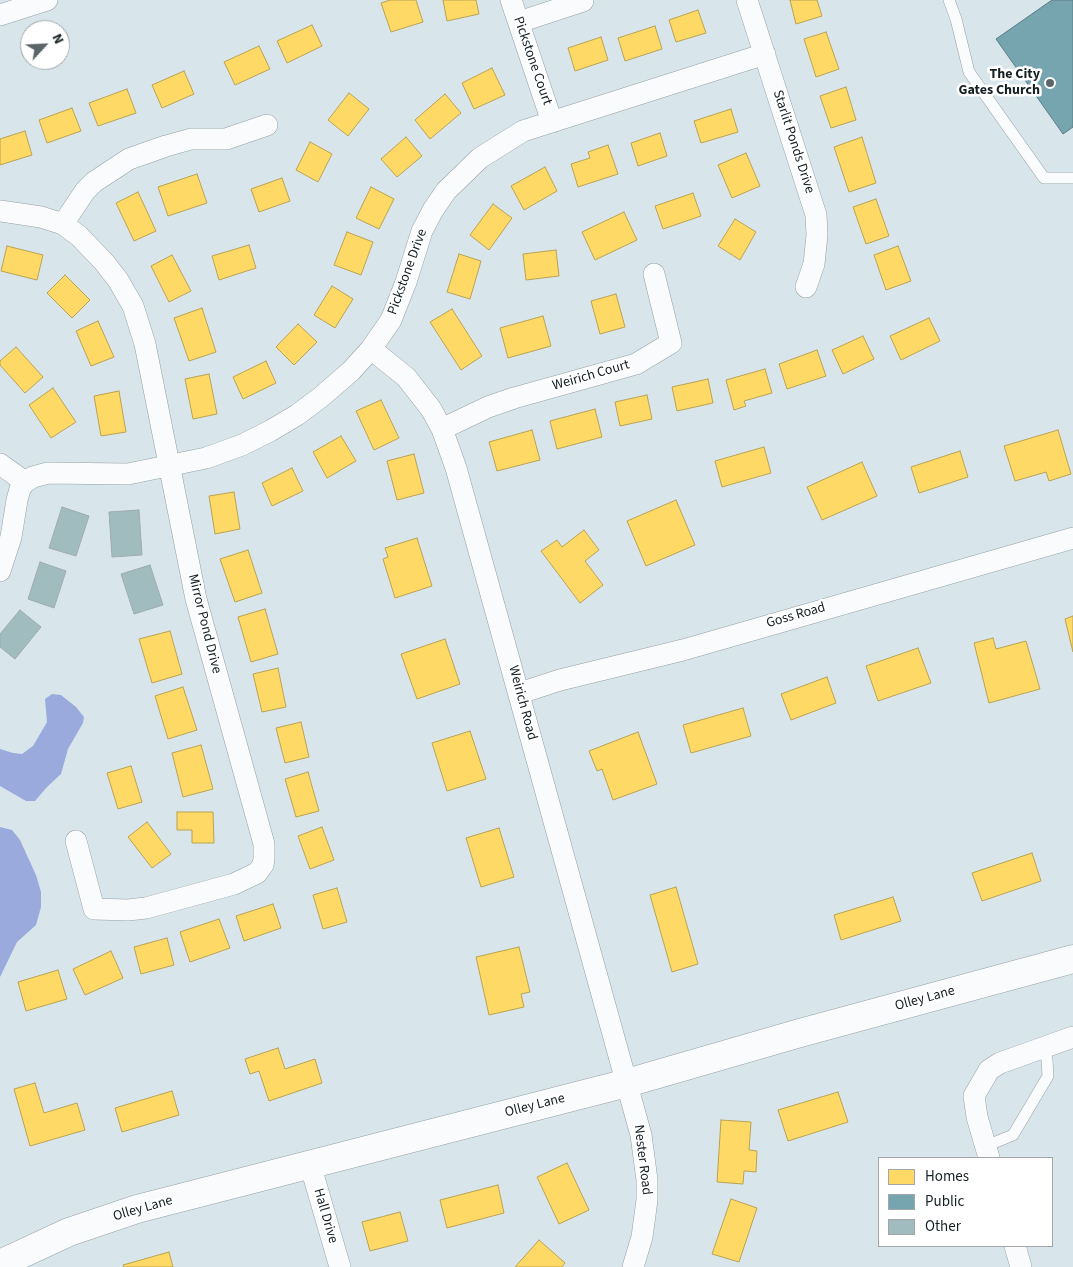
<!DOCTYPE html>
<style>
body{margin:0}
#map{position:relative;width:1073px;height:1267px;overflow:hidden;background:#d8e6ec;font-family:"Source Sans 3",sans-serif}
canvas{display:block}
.legend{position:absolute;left:878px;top:1157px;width:175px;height:90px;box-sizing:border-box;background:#fff;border:1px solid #a2a6a7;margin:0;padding:6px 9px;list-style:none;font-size:15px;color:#162023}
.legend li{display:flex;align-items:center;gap:10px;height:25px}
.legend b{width:25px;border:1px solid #a2a6a7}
.north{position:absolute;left:20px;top:20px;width:50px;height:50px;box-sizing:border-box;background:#fff;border:1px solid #a2a6a7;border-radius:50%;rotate:65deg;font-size:14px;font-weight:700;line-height:20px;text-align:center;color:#162023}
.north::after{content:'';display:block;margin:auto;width:18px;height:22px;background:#5a6569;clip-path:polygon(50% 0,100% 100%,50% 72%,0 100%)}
</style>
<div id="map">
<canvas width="1073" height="1267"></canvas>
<ul class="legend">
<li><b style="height:14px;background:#ffd966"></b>Homes</li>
<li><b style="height:14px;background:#76a5af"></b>Public</li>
<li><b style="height:14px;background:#a0bcbf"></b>Other</li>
</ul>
<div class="north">N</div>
</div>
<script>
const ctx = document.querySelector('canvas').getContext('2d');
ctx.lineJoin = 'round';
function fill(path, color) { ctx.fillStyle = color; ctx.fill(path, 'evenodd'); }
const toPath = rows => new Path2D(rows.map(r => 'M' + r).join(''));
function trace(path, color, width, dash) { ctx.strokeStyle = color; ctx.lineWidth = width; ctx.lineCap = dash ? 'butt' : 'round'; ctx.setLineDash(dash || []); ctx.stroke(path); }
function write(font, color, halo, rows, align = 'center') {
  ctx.font = font + ' "Source Sans 3",sans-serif'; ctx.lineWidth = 5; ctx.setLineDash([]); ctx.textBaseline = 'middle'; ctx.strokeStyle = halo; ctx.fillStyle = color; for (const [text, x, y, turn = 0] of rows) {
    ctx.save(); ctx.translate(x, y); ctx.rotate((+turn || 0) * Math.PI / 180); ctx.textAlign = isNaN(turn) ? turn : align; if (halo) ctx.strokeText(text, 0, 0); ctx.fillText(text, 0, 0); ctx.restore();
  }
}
const water = toPath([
 [52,694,61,695,76,707,84,717,83,723,68,749,61,774,47,787,35,801,26,801,0,786,0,749,13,753,22,754,33,746,47,722,45,699],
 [0,827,12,830,20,840,36,875,41,892,41,907,36,925,17,942,0,977]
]);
const homes = toPath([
 [390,0,416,0,423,22,391,32,381,3,390,0],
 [443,0,476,0,479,14,447,21,443,0],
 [790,0,817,0,822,16,796,24,790,0],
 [698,10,706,33,676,42,669,20,698,10],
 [312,25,322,46,287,63,277,41,312,25],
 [655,26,662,49,625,61,618,38,655,26],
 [826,32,839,69,816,77,804,39,826,32],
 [601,37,608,60,575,71,568,48,601,37],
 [259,46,270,69,235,85,224,62,259,46],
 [492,68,505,95,474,109,462,83,492,68],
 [184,71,194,94,162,108,152,85,184,71],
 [846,87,856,120,831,128,820,96,846,87],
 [127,89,136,113,98,126,89,103,127,89],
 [349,93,369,109,348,136,328,120,349,93],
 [445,94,461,113,430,139,415,120,445,94],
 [72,108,81,131,47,143,39,120,72,108],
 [731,109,738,132,701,143,694,121,731,109],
 [25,131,32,155,0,165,0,139,25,131],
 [660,133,667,156,638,166,631,143,660,133],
 [406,137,422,156,397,177,381,159,406,137],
 [862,137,876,183,849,192,834,147,862,137],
 [310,142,332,154,318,182,296,170,310,142],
 [608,145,618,174,578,187,571,164,590,158,588,152,608,145],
 [746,153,760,186,732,198,718,165,746,153],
 [545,167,557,191,524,210,511,186,545,167],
 [197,174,207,203,168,216,158,187,197,174],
 [282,178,290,201,259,212,251,189,282,178],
 [371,187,394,199,379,229,356,218,371,187],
 [138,192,156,231,134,241,116,203,138,192],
 [693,193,701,216,663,229,655,206,693,193],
 [876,199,889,236,866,244,853,207,876,199],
 [493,204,512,218,489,250,470,235,493,204],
 [624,212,637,240,595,260,582,232,624,212],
 [735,219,756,232,740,260,718,246,735,219],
 [347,232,373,242,361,275,334,265,347,232],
 [249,245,256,268,219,280,212,256,249,245],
 [7,246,43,255,37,280,1,271,7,246],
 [898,246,911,281,886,290,874,255,898,246],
 [556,250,559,276,526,280,523,254,556,250],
 [459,254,481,261,470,299,447,292,459,254],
 [172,255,191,291,169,302,151,266,172,255],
 [65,275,90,300,72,318,47,293,65,275],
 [332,286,353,299,335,328,314,315,332,286],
 [616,294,625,327,600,334,591,301,616,294],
 [202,308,216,352,189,361,174,318,202,308],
 [452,309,482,356,461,370,430,322,452,309],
 [543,316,551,346,508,358,500,328,543,316],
 [929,318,940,341,901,360,890,336,929,318],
 [98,321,114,357,91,366,76,331,98,321],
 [298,324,317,342,294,365,276,347,298,324],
 [863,336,874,359,843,374,832,350,863,336],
 [16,347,43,377,25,393,0,365,0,361,16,347],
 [817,350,826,376,787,389,779,364,817,350],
 [266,361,276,383,243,399,233,377,266,361],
 [765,369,772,393,744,401,746,406,734,410,726,380,765,369],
 [209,374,217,414,193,419,185,379,209,374],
 [708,379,713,403,677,411,672,387,708,379],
 [53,388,76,422,51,438,29,405,53,388],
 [119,391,126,432,101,436,94,396,119,391],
 [647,395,652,419,620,426,615,402,647,395],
 [381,400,399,438,374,450,356,411,381,400],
 [595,409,602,437,557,449,550,421,595,409],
 [532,430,540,460,497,471,489,442,532,430],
 [1058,430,1071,474,1049,481,1046,472,1015,481,1004,446,1058,430],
 [341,436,356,461,327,478,313,452,341,436],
 [764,447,771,473,722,487,715,461,764,447],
 [960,451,968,477,919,493,911,467,960,451],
 [414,454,424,493,397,500,387,461,414,454],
 [862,462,877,496,822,520,807,487,862,462],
 [292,468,303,491,272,506,262,483,292,468],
 [234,492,240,529,215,534,209,496,234,492],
 [676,500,695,545,646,566,627,521,676,500],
 [584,530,599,550,585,561,603,585,580,603,541,551,557,540,562,547,584,530],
 [417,538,432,586,395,598,383,559,388,557,385,548,417,538],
 [248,550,262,593,235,602,220,559,248,550],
 [265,609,278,654,251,662,238,617,265,609],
 [1073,616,1073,652,1065,619,1073,616],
 [170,631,182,674,152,683,139,639,170,631],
 [993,638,996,649,1026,641,1040,689,989,703,974,643,993,638],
 [445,639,460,684,417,699,401,654,445,639],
 [918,648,931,683,878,701,866,666,918,648],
 [278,668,286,707,262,712,253,674,278,668],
 [827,677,836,703,791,720,781,694,827,677],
 [183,687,197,730,168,739,155,696,183,687],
 [743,708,751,736,691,753,683,725,743,708],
 [301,722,309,757,285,763,276,728,301,722],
 [470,731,486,779,447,791,432,743,470,731],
 [638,732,657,784,613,800,602,769,597,771,589,751,638,732],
 [201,745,213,789,183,797,172,753,201,745],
 [131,766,142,802,118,809,107,773,131,766],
 [308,772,319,811,296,817,285,779,308,772],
 [177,812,213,812,214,843,192,843,192,830,177,830,177,812],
 [147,822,171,854,152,868,128,837,147,822],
 [322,827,334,860,310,869,298,836,322,827],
 [499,828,514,877,481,887,466,838,499,828],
 [1032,853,1041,881,982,901,972,873,1032,853],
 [676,887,698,964,672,972,650,895,676,887],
 [337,888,347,922,323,929,313,895,337,888],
 [893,897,901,921,841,940,834,915,893,897],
 [273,904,281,928,244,941,236,916,273,904],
 [219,919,230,948,190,962,180,932,219,919],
 [167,938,174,965,141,974,134,947,167,938],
 [519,947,530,992,521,994,524,1007,489,1015,476,957,519,947],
 [111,951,123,978,85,995,73,969,111,951],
 [58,970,67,999,26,1011,18,982,58,970],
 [278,1048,285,1069,315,1059,322,1083,269,1101,259,1071,250,1074,245,1059,278,1048],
 [35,1083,44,1113,77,1103,85,1130,30,1146,14,1089,35,1083],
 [172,1091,179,1115,122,1132,115,1108,172,1091],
 [838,1092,848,1122,788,1141,778,1110,838,1092],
 [721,1120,751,1122,749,1150,757,1151,756,1172,744,1171,743,1184,717,1182,721,1120],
 [567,1163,589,1210,559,1224,537,1177,567,1163],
 [498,1185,504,1213,447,1228,440,1200,498,1185],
 [731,1199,757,1208,739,1262,712,1254,731,1199],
 [400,1212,408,1241,370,1251,362,1222,400,1212],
 [539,1240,565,1263,562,1267,515,1267,539,1240],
 [169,1252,173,1267,124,1267,123,1265,169,1252]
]);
const public = toPath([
 [1052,0,1073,0,1073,127,1063,134,996,39,1052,0]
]);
const building = toPath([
 [62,507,89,516,76,556,49,548,62,507],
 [139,510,142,555,112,557,109,512,139,510],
 [40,562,66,571,54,608,28,599,40,562],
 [150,565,163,605,134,614,121,574,150,565],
 [20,610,41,627,15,659,0,647,0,634,20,610]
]);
const lane = toPath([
 [949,0,956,19,969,72,1044,178,1073,178],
 [986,1146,1013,1135,1048,1076,1047,1060,1044,1047]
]);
const street = toPath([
 [511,0,552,122],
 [747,0,816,215,817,235,814,264,806,287],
 [0,15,47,0],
 [519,22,583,1],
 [0,211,41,217,63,224,79,236,104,262,118,280,133,306,145,344,196,599,264,844,264,859,263,865,257,873,234,884,146,908,128,910,94,909,76,841],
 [63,224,85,191,94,182,129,159,166,146,191,139,226,139,267,125],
 [371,349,406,377,431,409,442,429,456,468,641,1135,647,1180,647,1200,642,1237,633,1267],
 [442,429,488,407,514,398,636,364,671,343,654,274],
 [0,464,25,482],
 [0,571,11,537,17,500,20,489,25,482,33,477,48,473,128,474,206,458,242,445,270,431,297,415,321,397,351,371,371,349,391,320,406,282,422,231,433,210,446,191,480,158,523,131,765,54],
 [520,693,560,680,683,650,1073,538],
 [989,1158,977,1117,974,1096,989,1070,1000,1063,1073,1037],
 [310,1164,340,1267],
 [1015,1246,1021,1267]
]);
const secondary = toPath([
 [0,1264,69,1232,137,1209,627,1083,800,1033,1073,959]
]);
const markers = [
 [1050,83,5,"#5a6569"]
];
const streetNames = [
 ["Pickstone Court",532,61,71],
 ["Starlit Ponds Drive",793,142,72],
 ["Pickstone Drive",408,272,-70],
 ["Weirich Court",591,376,-16],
 ["Goss Road",796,616,-16],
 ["Mirror Pond Drive",204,624,76],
 ["Weirich Road",522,703,75],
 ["Olley Lane",925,999,-15],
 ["Olley Lane",535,1106,-14],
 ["Nester Road",642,1160,83],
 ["Olley Lane",143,1209,-16],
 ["Hall Drive",325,1216,74]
];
const poiNames = [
 ["The City",1040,75],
 ["Gates Church",1040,91]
];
fill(water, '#9baadc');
fill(homes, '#ffd966');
trace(homes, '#b9a252', 1);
fill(public, '#76a5af');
trace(public, '#597d85', 1);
fill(building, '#a0bcbf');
trace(building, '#9fabad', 1);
trace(lane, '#95a0a5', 12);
trace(street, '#95a0a5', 22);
trace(secondary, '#95a0a5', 29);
trace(lane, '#f9fbfc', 11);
trace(street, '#f9fbfc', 21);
trace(secondary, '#f9fbfc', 28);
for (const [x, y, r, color] of markers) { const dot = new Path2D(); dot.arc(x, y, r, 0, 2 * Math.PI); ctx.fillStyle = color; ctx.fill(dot); trace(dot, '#fff', 2); }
write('14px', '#162023', '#fff', streetNames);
write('bold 14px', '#162023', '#fff', poiNames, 'right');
</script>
